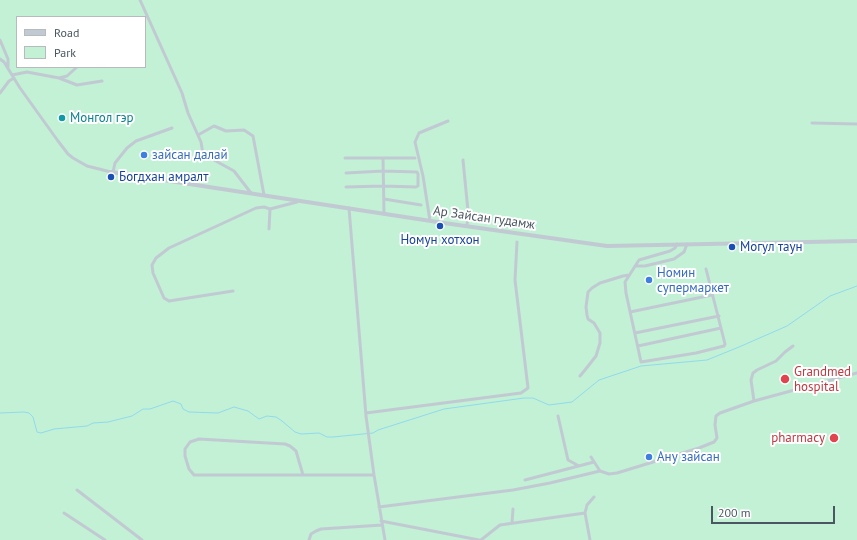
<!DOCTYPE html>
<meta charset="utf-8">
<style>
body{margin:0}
#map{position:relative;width:857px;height:540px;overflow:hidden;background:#f5f3f3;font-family:"PT Sans",sans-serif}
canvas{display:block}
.legend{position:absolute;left:16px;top:16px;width:130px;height:52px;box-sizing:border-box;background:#fff;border:1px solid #b7bbc0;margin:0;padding:5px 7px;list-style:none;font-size:12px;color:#4a5661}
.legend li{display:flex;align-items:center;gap:8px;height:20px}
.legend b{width:20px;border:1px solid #b7bbc0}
.scale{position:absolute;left:711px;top:506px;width:124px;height:18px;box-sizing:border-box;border:2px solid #4a5661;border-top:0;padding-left:5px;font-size:12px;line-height:14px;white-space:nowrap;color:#4a5661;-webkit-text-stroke:3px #fff;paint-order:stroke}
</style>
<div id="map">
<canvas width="857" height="540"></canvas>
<ul class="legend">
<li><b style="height:5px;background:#c1cad2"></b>Road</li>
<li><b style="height:11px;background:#c3f1d5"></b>Park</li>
</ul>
<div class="scale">200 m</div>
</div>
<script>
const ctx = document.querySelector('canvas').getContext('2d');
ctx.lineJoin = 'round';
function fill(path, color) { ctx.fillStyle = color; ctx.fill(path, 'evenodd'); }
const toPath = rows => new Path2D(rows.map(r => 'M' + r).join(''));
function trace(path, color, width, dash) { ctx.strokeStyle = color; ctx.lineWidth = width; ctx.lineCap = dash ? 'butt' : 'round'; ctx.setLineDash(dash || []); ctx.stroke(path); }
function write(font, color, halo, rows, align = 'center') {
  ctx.font = font + ' "PT Sans",sans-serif'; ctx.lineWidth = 4; ctx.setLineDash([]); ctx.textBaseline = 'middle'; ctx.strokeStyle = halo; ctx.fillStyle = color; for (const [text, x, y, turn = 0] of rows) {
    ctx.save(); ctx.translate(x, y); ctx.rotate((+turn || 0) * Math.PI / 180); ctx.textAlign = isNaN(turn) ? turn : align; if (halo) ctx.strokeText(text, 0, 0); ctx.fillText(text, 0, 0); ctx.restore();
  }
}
const green = toPath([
 [0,0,857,0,857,540,0,540],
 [17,17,145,17,145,67,17,67]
]);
const stream = toPath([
 [0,413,24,412,29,413,33,417,37,432,41,433,54,429,87,426,93,423,108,422,132,416,143,409,150,409,173,401,181,404,183,409,189,412,218,413,234,407,248,411,259,419,267,416,276,417,282,421,295,432,301,434,319,433,327,437,333,437,373,433,378,430,444,409,524,398,533,398,549,405,572,402,599,380,641,366,707,360,739,347,787,326,830,296,857,286]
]);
const minor = toPath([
 [140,0,182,93,188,113,201,142,203,154,234,171,251,193],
 [0,40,8,59,8,67],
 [0,59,4,62,20,88,58,141,68,154,73,158,87,166,111,172],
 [12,75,27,72,59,78,77,85,102,81],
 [59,78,67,76,77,67],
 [0,93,9,81,14,78],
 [812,123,857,124],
 [198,135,214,126,226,131,244,130,253,136,264,195],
 [345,158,415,158],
 [383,158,384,214],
 [463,160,468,211,467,226],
 [113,172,115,163,127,148,136,141,172,128],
 [346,187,383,186,416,187,418,186,418,174,417,172,383,171,346,173],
 [384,199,421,205],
 [349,208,366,416,374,475,385,540],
 [430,221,423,176,415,142,419,133,448,121],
 [269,229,270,209,297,202],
 [677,244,675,248,670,251,639,260,625,282,626,293,641,362,696,353,724,346,725,344,706,269],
 [635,266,645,266,674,259,684,252,687,244],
 [233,291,169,301,164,298,153,273,152,265,156,258,169,248,256,208,264,207,270,209],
 [630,312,712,295],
 [635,333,719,316],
 [638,346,721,328],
 [580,376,585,370,596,356,600,343,600,333,594,323,588,319,587,315,586,307,588,292,592,288,600,283,623,276,629,275],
 [754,401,751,380,753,373,757,370,776,361,785,352,793,346],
 [366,413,521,393,528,388,515,280,517,242],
 [558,416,568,460,579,466],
 [591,457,600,471,609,474,617,473,699,448,714,442,717,438,715,425,716,416,720,413,754,401,857,373],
 [303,475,296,451,290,446,285,444,199,439,190,442,185,449,185,456,189,469,194,475,374,475],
 [525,480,594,462],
 [77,490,142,540],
 [379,507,513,490,550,483,600,471],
 [64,513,105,540],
 [585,513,587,505,594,497],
 [381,521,479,540],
 [512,523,513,509],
 [309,540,311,534,316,531,321,529,382,525],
 [481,540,500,525,585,513,590,540]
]);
const tertiary = toPath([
 [111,172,444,223,607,246,857,241]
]);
const markers = [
 [62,118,4,"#0f9aa8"],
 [144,155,4,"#3f7fe0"],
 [111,177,4,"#1a4fb4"],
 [440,226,4,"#1a4fb4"],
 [732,247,4,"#1a4fb4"],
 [649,280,4,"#3f7fe0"],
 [785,379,5,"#e0444e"],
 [834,438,5,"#e0444e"],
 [649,457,4,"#3f7fe0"]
];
const cultureNames = [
 ["Монгол гэр",70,118]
];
const shopNames = [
 ["зайсан далай",152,155],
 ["Номин",657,273],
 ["супермаркет",657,288],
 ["Ану зайсан",657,457]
];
const transitNames = [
 ["Богдхан амралт",119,177],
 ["Номун хотхон",440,240,"center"],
 ["Могул таун",740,247]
];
const streetNames = [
 ["Ар Зайсан гудамж",484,218,8]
];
const healthNames = [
 ["Grandmed",794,372],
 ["hospital",794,387],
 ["pharmacy",825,438,"right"]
];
fill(green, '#c3f1d5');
trace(stream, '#90daee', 1);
trace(minor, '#c1cad2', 3);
trace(tertiary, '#c1cad2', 4);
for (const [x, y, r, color] of markers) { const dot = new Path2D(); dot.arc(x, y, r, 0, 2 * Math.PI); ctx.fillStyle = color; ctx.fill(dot); trace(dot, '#fff', 1.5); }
write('13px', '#0d838f', '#fff', cultureNames, 'left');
write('13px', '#366cbe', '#fff', shopNames, 'left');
write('13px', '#164399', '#fff', transitNames, 'left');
write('13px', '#4a5661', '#fff', streetNames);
write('13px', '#be3a42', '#fff', healthNames, 'left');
</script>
